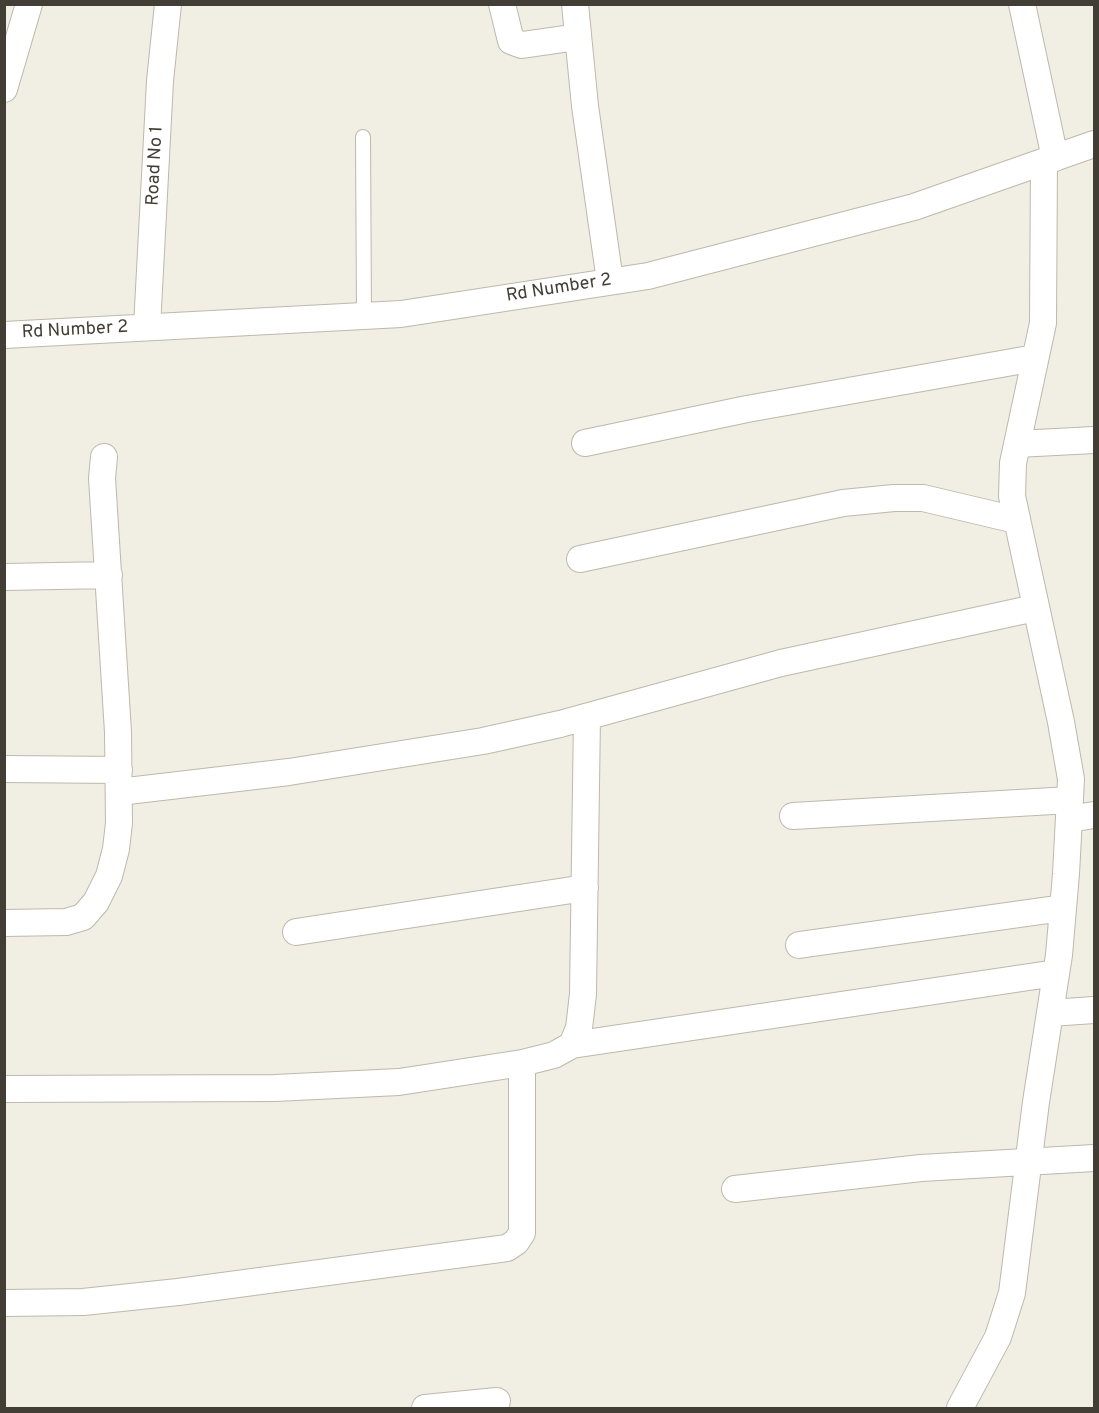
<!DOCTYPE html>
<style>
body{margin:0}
#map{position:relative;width:1099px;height:1413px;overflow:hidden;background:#f1eee4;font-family:Overpass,sans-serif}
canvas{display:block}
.frame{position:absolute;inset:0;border:6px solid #433e35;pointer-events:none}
</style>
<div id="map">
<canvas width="1099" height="1413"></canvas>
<div class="frame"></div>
</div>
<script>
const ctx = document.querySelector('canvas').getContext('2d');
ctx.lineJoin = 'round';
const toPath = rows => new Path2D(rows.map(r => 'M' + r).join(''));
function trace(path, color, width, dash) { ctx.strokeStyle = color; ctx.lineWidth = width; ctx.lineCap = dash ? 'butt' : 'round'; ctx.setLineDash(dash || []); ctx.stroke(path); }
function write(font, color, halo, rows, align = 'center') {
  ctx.font = font + ' Overpass,sans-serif'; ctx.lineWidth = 4.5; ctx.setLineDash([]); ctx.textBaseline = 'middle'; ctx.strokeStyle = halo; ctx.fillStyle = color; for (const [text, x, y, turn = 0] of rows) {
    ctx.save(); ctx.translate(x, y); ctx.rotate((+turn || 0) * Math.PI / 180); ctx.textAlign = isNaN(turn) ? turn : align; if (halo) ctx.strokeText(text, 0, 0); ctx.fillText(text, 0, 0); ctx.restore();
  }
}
const lane = toPath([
 [363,137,364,316]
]);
const street = toPath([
 [502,4,511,41,522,45,578,37],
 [575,4,585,106,610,281],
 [1022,4,1055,158],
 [4,89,29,4],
 [147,327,160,81,168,4],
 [4,335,401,314,648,276,914,207,1094,144],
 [585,443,747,409,1035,358],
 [1017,444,1094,440],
 [580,559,843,503,894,498,923,498,1016,520],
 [4,577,109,575],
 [4,769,119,770],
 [119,792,289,772,483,741,560,724,781,663,1035,608],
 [793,816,1070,800],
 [1069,819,1094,815],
 [4,923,66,922,83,917,96,902,109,876,116,849,119,823,118,732,102,478,104,457],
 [296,932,585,888],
 [799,945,1063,908],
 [1050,1013,1094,1010],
 [572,1045,1056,973],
 [4,1089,275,1088,399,1082,522,1063,554,1055,572,1045,579,1028,583,994,587,717],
 [735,1189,921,1168,1094,1158],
 [4,1303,83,1302,178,1292,507,1248,516,1242,522,1233,522,1063],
 [425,1408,497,1401],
 [960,1408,998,1337,1012,1293,1036,1102,1059,955,1066,874,1071,779,1061,722,1012,496,1013,463,1043,323,1044,162]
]);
const streetNames = [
 ["Road No 1",156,166,-87],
 ["Rd Number 2",559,289,-9],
 ["Rd Number 2",75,331,-3]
];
trace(lane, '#bfb8ab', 16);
trace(street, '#bfb8ab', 28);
trace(lane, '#fff', 14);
trace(street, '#fff', 26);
write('18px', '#433e35', '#fff', streetNames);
</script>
